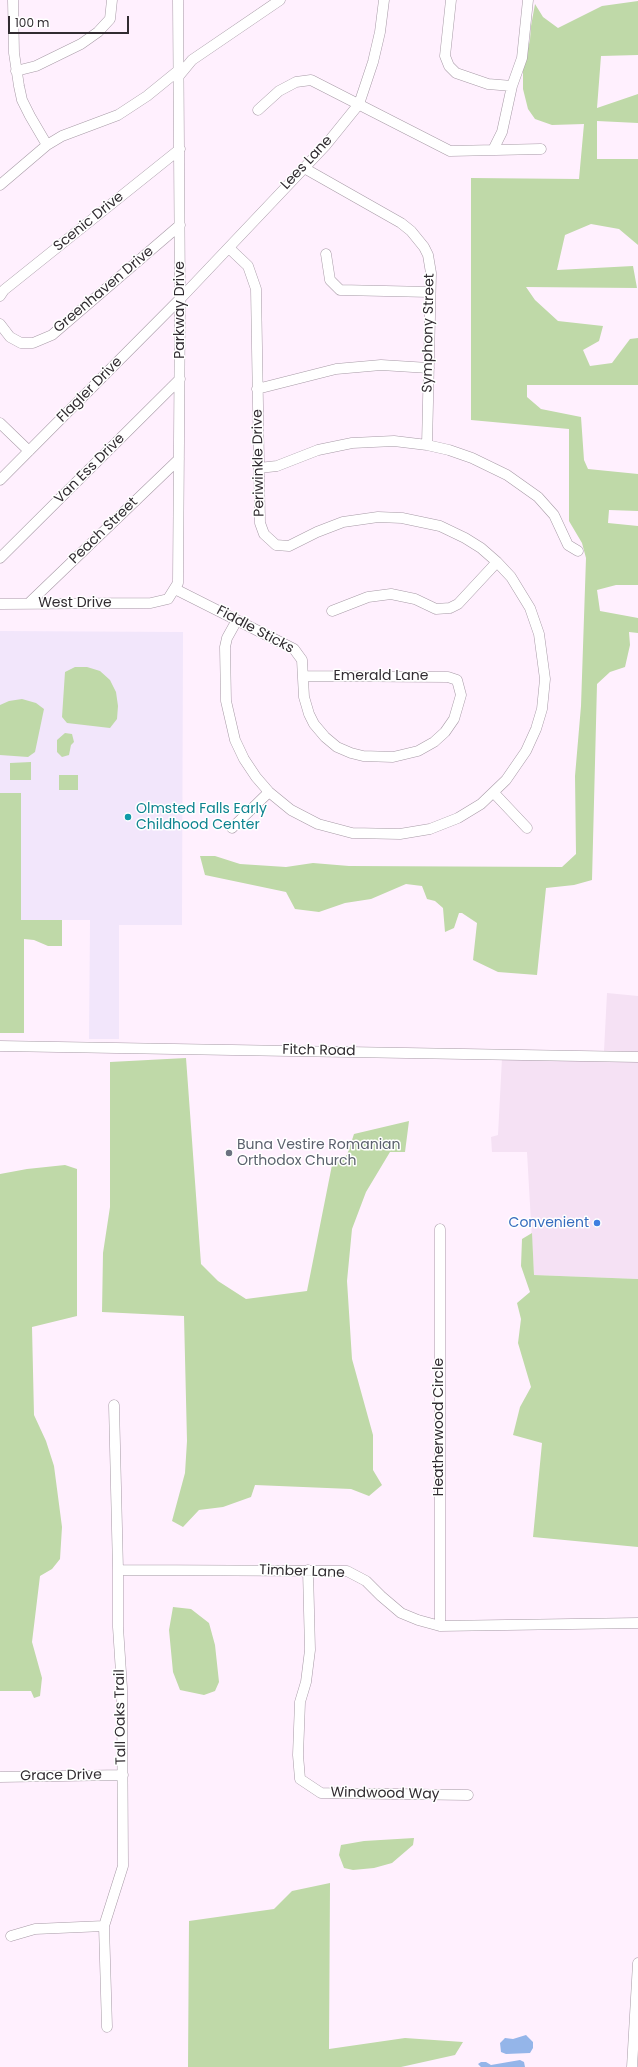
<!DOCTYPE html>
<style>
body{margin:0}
#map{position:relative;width:638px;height:2067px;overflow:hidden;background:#fff0fe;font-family:Poppins,sans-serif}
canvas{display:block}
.scale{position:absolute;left:8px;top:16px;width:121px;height:18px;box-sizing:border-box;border:2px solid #312c31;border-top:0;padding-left:5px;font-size:12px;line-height:14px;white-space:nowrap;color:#312c31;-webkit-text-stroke:3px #fff;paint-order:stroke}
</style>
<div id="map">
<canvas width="638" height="2067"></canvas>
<div class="scale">100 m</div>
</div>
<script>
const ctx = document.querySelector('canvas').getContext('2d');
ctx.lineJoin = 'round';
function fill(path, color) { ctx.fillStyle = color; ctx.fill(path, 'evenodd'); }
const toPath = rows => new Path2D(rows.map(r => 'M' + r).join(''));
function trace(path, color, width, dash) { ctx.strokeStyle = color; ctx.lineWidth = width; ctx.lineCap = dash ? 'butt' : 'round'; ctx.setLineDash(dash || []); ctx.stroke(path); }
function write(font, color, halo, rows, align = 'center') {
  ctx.font = font + ' Poppins,sans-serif'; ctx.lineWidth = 3; ctx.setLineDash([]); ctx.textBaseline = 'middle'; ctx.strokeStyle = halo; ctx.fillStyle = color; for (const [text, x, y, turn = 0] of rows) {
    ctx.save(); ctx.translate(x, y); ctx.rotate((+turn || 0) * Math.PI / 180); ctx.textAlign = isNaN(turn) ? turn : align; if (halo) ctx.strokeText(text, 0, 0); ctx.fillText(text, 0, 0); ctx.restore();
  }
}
const built = toPath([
 [607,993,638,996,638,1052,604,1051],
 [502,1058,638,1060,638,1279,534,1275,527,1152,492,1152,491,1137,498,1135]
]);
const education = toPath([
 [0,631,183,632,182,925,119,925,119,1039,89,1039,90,920,21,920,21,794,0,793]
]);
const green = toPath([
 [638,1,638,55,601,56,597,108,638,94,638,123,597,121,597,159,638,159,638,245,619,229,591,224,565,235,557,270,633,266,637,288,526,287,535,300,558,321,603,326,599,341,583,350,590,366,612,363,630,339,638,338,638,385,527,385,527,397,541,409,581,417,584,460,588,469,638,474,638,511,609,510,608,523,638,526,638,585,616,585,597,590,600,611,638,618,638,633,629,632,630,645,625,667,610,672,597,684,592,880,574,885,546,888,537,975,498,972,473,960,477,923,462,913,459,913,454,928,445,932,443,908,435,901,427,899,422,886,406,884,371,899,345,903,319,912,295,909,286,892,205,875,200,856,215,856,240,864,286,867,313,863,349,866,562,867,576,854,575,776,581,706,586,558,582,543,569,521,569,429,471,420,471,178,579,179,584,124,552,125,535,119,528,109,523,89,523,69,530,40,531,26,535,4,543,17,558,28,602,6],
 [75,667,87,667,100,671,110,680,116,692,118,706,117,719,110,728,67,723,62,717,65,672],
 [22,699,36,703,44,709,35,752,28,757,0,755,0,705,9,701],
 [65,733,72,734,74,742,71,745,69,755,62,757,57,752,57,740],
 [31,762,31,780,10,780,10,763],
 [59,775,78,775,78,790,59,790],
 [0,793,21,793,21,920,62,920,62,946,48,946,34,940,24,939,24,1033,0,1033],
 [186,1058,201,1264,218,1281,246,1299,307,1291,332,1165,347,1155,354,1134,409,1121,405,1152,390,1152,366,1192,352,1229,347,1281,352,1359,373,1435,373,1470,382,1485,369,1496,351,1489,255,1485,251,1497,223,1507,199,1510,183,1527,172,1521,185,1473,187,1441,184,1316,102,1312,103,1253,110,1207,110,1062],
 [65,1165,77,1169,77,1316,32,1327,34,1415,46,1441,54,1466,62,1527,60,1559,52,1569,40,1576,32,1642,42,1678,40,1696,34,1698,31,1691,0,1691,0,1174,27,1169],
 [532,1233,534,1275,638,1279,638,1547,533,1537,542,1443,513,1435,520,1407,531,1387,518,1343,521,1319,517,1303,530,1292,521,1266,522,1239],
 [173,1607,191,1609,209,1623,215,1645,219,1682,215,1691,204,1695,180,1690,173,1672,169,1630],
 [414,1838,413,1845,392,1863,374,1868,353,1870,344,1868,339,1855,341,1845,364,1841],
 [330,1883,329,2049,405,2038,463,2042,455,2055,401,2067,188,2067,189,1921,274,1909,292,1891]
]);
const water = toPath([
 [526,2035,533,2042,533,2048,530,2053,506,2054,501,2052,500,2043,505,2038,513,2039],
 [520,2060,524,2062,525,2067,481,2067,478,2064,481,2062,486,2062,491,2065]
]);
const minor = toPath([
 [13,0,14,53,19,86,22,100,30,116,47,145],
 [451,0,445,56,449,66,456,73,488,84,512,86],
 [16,71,36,66,81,44,98,32,110,19,112,0],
 [178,77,192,60,280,0],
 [258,110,279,91,296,82,311,80,450,151,541,149],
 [493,150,502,132,512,86,522,58,528,0],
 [304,168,401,223,411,231,424,247,428,255,431,273,427,445],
 [0,185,47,145,62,136,118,115,147,96,179,70],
 [229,248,248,266,256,289,260,523,264,534,276,545,289,546,317,532,343,522,378,517,402,518,440,526,465,538,481,548,497,562,511,577,530,608,539,634,545,679,542,709,536,729,526,751,506,780,481,804,458,818,430,829,400,834,352,833,318,824,291,810,269,792,256,777,244,759,235,740,226,701,225,647,227,638,237,620],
 [326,254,330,280,340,290,430,292],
 [0,296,4,290,180,149],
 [0,324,10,337,21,343,33,343,52,335,180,225],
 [257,389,336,369,381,365,429,368],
 [0,423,29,451],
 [259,468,277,466,318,450,352,443,394,441,427,445,449,450,472,458,507,475,538,497,554,515,568,545,578,551],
 [0,480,180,299,325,146,359,104,373,62,380,32,384,0],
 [0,558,180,379],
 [175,589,294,649,302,660,304,697,309,714,314,724,325,737,337,747,351,753,363,756,393,757,418,751,434,742,445,732,454,719,461,695,457,680,448,677,304,676],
 [29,603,179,459],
 [0,604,151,603,168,599,178,583,180,299,178,0],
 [332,611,368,597,391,594,415,599,436,609,450,608,458,604,497,562],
 [494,793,527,828],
 [232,828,269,792],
 [0,1046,638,1057],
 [440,1229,440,1626],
 [118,1570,347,1571,366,1581,381,1596,401,1613,418,1620,440,1626,638,1623],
 [308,1570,310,1650,306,1682,300,1702,298,1755,300,1779,321,1793,468,1795],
 [0,1777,123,1775],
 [11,1936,35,1929,104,1926],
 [107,2027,104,1926,123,1866,122,1688,118,1627,118,1570,114,1405],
 [632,2067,638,1963]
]);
const markers = [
 [128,817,4,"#0f9aa8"],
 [229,1153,4,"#6b7280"],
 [597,1223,4,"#3f7fe0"]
];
const streetNames = [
 ["Lees Lane",307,163,-47],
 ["Scenic Drive",89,222,-39],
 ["Greenhaven Drive",104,290,-40],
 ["Parkway Drive",180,310,-90],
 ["Symphony Street",429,333,-89],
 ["Flagler Drive",90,390,-45],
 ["Periwinkle Drive",259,463,-91],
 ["Van Ess Drive",90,469,-45],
 ["Peach Street",104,531,-44],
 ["West Drive",75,603],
 ["Fiddle Sticks",255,630,28],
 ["Emerald Lane",381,676],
 ["Fitch Road",319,1051,1],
 ["Heatherwood Circle",439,1427,-90],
 ["Timber Lane",302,1572,2],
 ["Tall Oaks Trail",121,1717,-91],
 ["Grace Drive",61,1776,-1],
 ["Windwood Way",385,1794,1]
];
const cultureNames = [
 ["Olmsted Falls Early",136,809],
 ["Childhood Center",136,825]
];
const worshipNames = [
 ["Buna Vestire Romanian",237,1145],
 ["Orthodox Church",237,1161]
];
const shopNames = [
 ["Convenient",589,1223]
];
fill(built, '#f5e1f4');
fill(education, '#f2e6fb');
fill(green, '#bfd9a8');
fill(water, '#94b5e9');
trace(minor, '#a79aa6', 11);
trace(minor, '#fff', 10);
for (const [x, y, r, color] of markers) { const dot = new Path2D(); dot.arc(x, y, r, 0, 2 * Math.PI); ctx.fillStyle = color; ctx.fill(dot); trace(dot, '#fff', 1.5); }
write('14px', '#312c31', '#fff', streetNames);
write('14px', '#0d838f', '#fff', cultureNames, 'left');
write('14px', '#5b616d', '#fff', worshipNames, 'left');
write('14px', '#366cbe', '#fff', shopNames, 'right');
</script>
